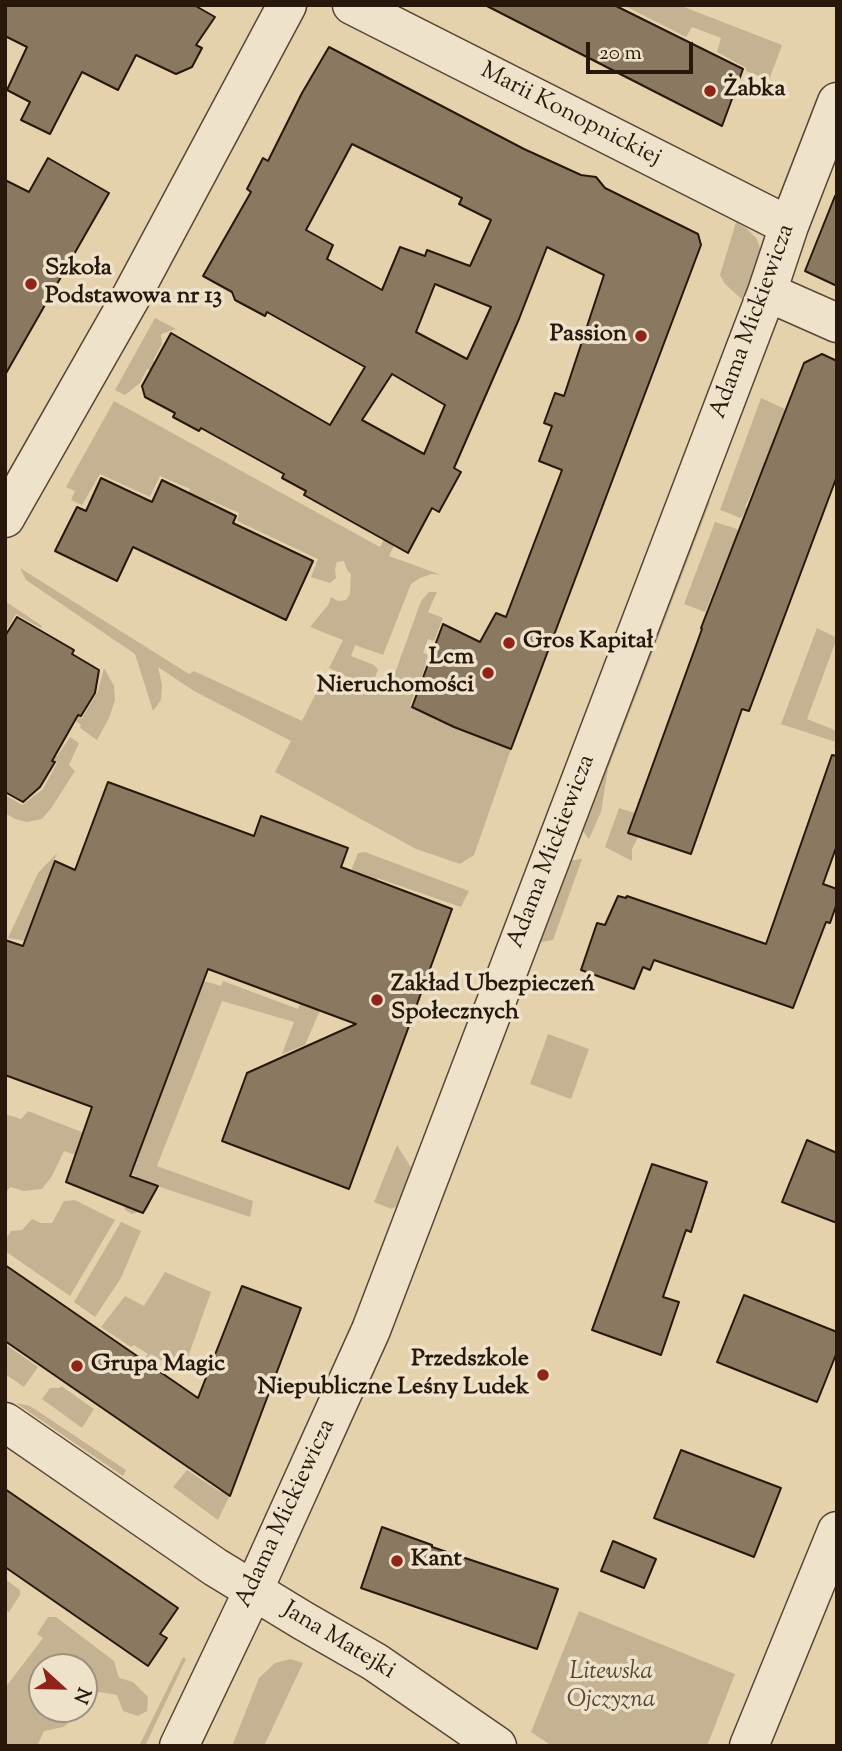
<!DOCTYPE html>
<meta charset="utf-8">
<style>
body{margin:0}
#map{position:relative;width:842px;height:1751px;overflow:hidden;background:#e5d2ad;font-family:"Sorts Mill Goudy",serif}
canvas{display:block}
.frame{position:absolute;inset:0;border:7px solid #28180c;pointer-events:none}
.north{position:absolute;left:28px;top:1653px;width:70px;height:70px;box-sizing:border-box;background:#eee2ca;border:2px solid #9f917e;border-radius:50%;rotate:112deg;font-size:19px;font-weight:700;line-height:28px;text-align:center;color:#28180c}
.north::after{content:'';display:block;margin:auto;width:24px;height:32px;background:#8f2418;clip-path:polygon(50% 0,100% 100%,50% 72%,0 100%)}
.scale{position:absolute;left:586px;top:42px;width:107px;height:32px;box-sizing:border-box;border:4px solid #28180c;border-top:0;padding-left:9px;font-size:21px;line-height:24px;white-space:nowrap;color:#28180c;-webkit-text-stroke:5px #eee2ca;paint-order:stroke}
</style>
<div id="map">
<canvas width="842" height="1751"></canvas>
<div class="frame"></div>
<div class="north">N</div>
<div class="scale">20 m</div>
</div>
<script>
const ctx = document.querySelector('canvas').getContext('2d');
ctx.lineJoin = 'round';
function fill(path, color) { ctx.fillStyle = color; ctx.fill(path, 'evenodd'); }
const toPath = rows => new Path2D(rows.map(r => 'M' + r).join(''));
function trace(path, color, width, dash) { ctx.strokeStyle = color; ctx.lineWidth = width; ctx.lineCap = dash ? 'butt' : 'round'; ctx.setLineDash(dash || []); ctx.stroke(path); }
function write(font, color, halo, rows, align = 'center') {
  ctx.font = font + ' "Sorts Mill Goudy",serif'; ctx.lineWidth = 7; ctx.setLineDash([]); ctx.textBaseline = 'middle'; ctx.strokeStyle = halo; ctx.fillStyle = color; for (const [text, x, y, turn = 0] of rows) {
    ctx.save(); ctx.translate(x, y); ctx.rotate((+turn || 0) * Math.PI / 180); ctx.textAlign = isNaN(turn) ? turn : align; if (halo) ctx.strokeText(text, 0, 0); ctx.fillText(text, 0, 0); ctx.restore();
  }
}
const green = toPath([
 [623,5,679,5,782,45,769,80,746,71,746,68,717,52,721,38,692,27,686,37],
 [736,222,746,228,757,239,761,252,746,303,725,284,720,275],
 [155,318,176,329,161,334,162,344,153,360,155,362,151,370,147,369,140,383,125,395,115,390],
 [761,398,785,409,765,464,745,507,747,508,741,518,720,510],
 [114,401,380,547,420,473,436,462,389,556,441,575,432,574,420,578,411,584,383,655,355,645,351,656,374,665,378,670,371,687,387,695,421,601,429,592,437,592,428,612,443,618,434,641,428,639,423,653,429,655,420,681,413,679,408,692,414,695,410,706,454,727,511,749,474,855,460,864,416,849,275,772,291,741,194,691,158,667,162,685,161,700,153,711,135,654,26,580,20,568,189,674,194,671,302,721,322,681,337,690,354,689,362,684,329,668,343,640,310,627,328,605,331,597,338,601,346,600,350,594,351,574,347,570,344,561,337,562,335,569,336,578,330,583,311,577,318,559,237,521,239,513,210,500,207,505,187,497,190,489,160,476,150,497,100,474,82,505,71,500,75,491,66,487],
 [703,499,710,502,608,769,601,812,589,839,580,827],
 [715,522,737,529,738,532,705,612,684,604],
 [5,601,42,626,41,628,16,614,5,632],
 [817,628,837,638,807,719,837,731,837,748,834,747,836,742,781,724],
 [104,668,114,686,115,700,109,718,97,740,80,728,81,725,76,721,79,716,82,718,98,691],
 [70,737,79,743,69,765,75,771,52,807,42,819,27,822,15,819,5,813,5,795,22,805,43,789,57,763,53,759,55,756,57,756],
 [619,808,635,813,628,833,638,837,632,849,632,861,605,847],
 [365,852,469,891,461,907,377,878,305,1045,282,1054,294,1022,222,1001,157,1166,253,1201,250,1217,157,1186,147,1210,132,1214,125,1210,123,1200,136,1181,136,1176,64,1151,52,1176,42,1189,24,1191,10,1187,5,1194,5,1114,21,1119,28,1111,138,1154,204,981,221,986,223,981,298,1009,358,853],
 [57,853,25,941,8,938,38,873],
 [582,859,553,940,542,942,536,940,566,861],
 [548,1034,589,1049,571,1099,530,1084],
 [397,1145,415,1174,405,1203,391,1209,374,1202],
 [75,1200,115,1220,70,1296,5,1251,5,1240,11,1231,22,1230,32,1219,41,1223,52,1223,64,1201],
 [121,1222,141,1231,121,1278,95,1317,74,1302],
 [165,1272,211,1292,182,1374,151,1354,145,1360,144,1359,148,1354,134,1345,131,1347,101,1327,125,1296,144,1306],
 [5,1344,38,1367,24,1387,5,1374],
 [61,1386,94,1409,82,1428,42,1399,50,1388,60,1388],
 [16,1403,30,1406,126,1470,123,1476],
 [187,1470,219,1491,231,1493,218,1520,173,1487],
 [5,1579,20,1590,20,1595,9,1612,5,1610],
 [579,1611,735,1674,707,1746,552,1746,531,1732],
 [48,1617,56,1617,114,1661,119,1678,133,1682,148,1697,147,1711,138,1716,123,1711,117,1695,100,1692,84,1696,84,1667,42,1667,42,1709,79,1709,76,1718,63,1727,44,1731,37,1746,5,1746,5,1688,43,1638,37,1634],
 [183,1657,186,1659,145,1746,139,1746],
 [291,1659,303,1663,264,1746,232,1746,259,1678,275,1663]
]);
const building = toPath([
 [5,5,194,5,215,17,196,45,202,48,192,67,176,74,136,55,118,90,82,72,50,134,21,120,30,102,7,90,27,47,5,36,5,5],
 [485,5,614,5,743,69,722,126,485,5],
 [329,47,524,149,581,175,596,177,605,188,698,234,701,245,511,749,454,727,412,707,443,624,480,642,496,613,506,617,562,470,539,461,552,426,544,423,555,393,564,396,604,275,547,247,519,319,454,468,461,472,439,512,432,508,408,553,304,495,306,491,282,478,284,474,201,428,199,431,173,417,175,413,145,397,142,386,171,333,330,425,365,367,267,312,265,316,235,300,232,292,203,276,251,192,247,189,263,158,268,161,302,93,329,47],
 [352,144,462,198,459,204,491,220,470,266,427,250,425,256,400,247,382,290,327,259,333,245,306,230,352,144],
 [435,284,491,307,467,359,416,332,435,284],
 [392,374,445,405,424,454,362,420,392,374],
 [48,158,109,193,5,375,5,180,29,192,48,158],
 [835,196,837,196,837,286,805,271,835,196],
 [822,354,837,361,837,476,749,711,742,709,691,854,628,833,702,629,701,628,804,363,822,354],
 [101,478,152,502,162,480,236,516,233,523,313,561,286,620,133,547,117,581,55,551,77,507,86,511,101,478],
 [17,617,74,650,72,654,99,670,95,693,81,716,78,715,52,761,55,762,40,787,23,802,5,792,5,636,17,617],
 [832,755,837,756,837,845,823,884,837,889,837,903,830,923,826,922,793,1008,654,960,650,970,643,967,634,989,581,970,597,923,605,925,618,896,626,898,627,896,766,944,832,755],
 [108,782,254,836,261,816,348,848,341,867,452,909,349,1189,222,1141,247,1073,356,1024,208,969,130,1176,158,1186,143,1213,66,1182,92,1107,5,1075,5,940,23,946,55,861,75,870,108,782],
 [807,1140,837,1153,837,1223,782,1202,807,1140],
 [652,1164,707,1182,691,1232,686,1230,663,1297,679,1302,661,1355,592,1330,652,1164],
 [5,1265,198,1398,242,1286,301,1308,230,1496,5,1341,5,1265],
 [744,1295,837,1332,837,1352,817,1402,717,1362,744,1295],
 [681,1450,781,1488,754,1557,654,1518,681,1450],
 [5,1489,178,1608,160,1634,167,1638,148,1666,5,1567,5,1489],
 [382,1527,432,1545,432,1547,558,1589,537,1649,361,1588,382,1527],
 [613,1541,656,1559,644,1588,601,1571,613,1541]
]);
const minor = toPath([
 [352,5,789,226],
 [767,292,837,323],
 [5,518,132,295,287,5],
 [5,1422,215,1567,302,1620,375,1662,497,1746],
 [179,1746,253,1591,371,1330,767,292,789,226,837,102],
 [749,1746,837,1531]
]);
const markers = [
 [710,91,7,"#8f2418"],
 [31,284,7,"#8f2418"],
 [641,336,7,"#8f2418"],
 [509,643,7,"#8f2418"],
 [488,673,7,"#8f2418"],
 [377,1000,7,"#8f2418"],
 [77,1366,7,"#8f2418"],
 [543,1375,7,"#8f2418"],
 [397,1561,7,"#8f2418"]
];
const poiNames = [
 ["Żabka",724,91],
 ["Szkoła",45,270],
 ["Podstawowa nr 13",45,298],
 ["Passion",627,336,"right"],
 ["Gros Kapitał",523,643],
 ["Lcm",474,659,"right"],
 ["Nieruchomości",474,687,"right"],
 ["Zakład Ubezpieczeń",391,986],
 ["Społecznych",391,1014],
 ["Przedszkole",529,1361,"right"],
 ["Niepubliczne Leśny Ludek",529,1389,"right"],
 ["Grupa Magic",91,1366],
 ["Kant",411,1561]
];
const streetNames = [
 ["Marii Konopnickiej",570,116,27],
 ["Adama Mickiewicza",754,322,-70],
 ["Adama Mickiewicza",553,852,-69],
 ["Adama Mickiewicza",287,1514,-65],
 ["Jana Matejki",338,1642,31]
];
const parkNames = [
 ["Litewska",611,1674],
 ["Ojczyzna",611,1702]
];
fill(green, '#c5b292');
fill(building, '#8a7960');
trace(building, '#28180c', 2);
trace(minor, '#574634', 41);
trace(minor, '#eee2ca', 38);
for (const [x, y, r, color] of markers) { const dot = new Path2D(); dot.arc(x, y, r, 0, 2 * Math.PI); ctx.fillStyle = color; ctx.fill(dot); trace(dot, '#eee2ca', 2.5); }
write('bold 24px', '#28180c', '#eee2ca', poiNames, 'left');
write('24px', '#28180c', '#eee2ca', streetNames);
write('italic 24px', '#574634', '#eee2ca', parkNames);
</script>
